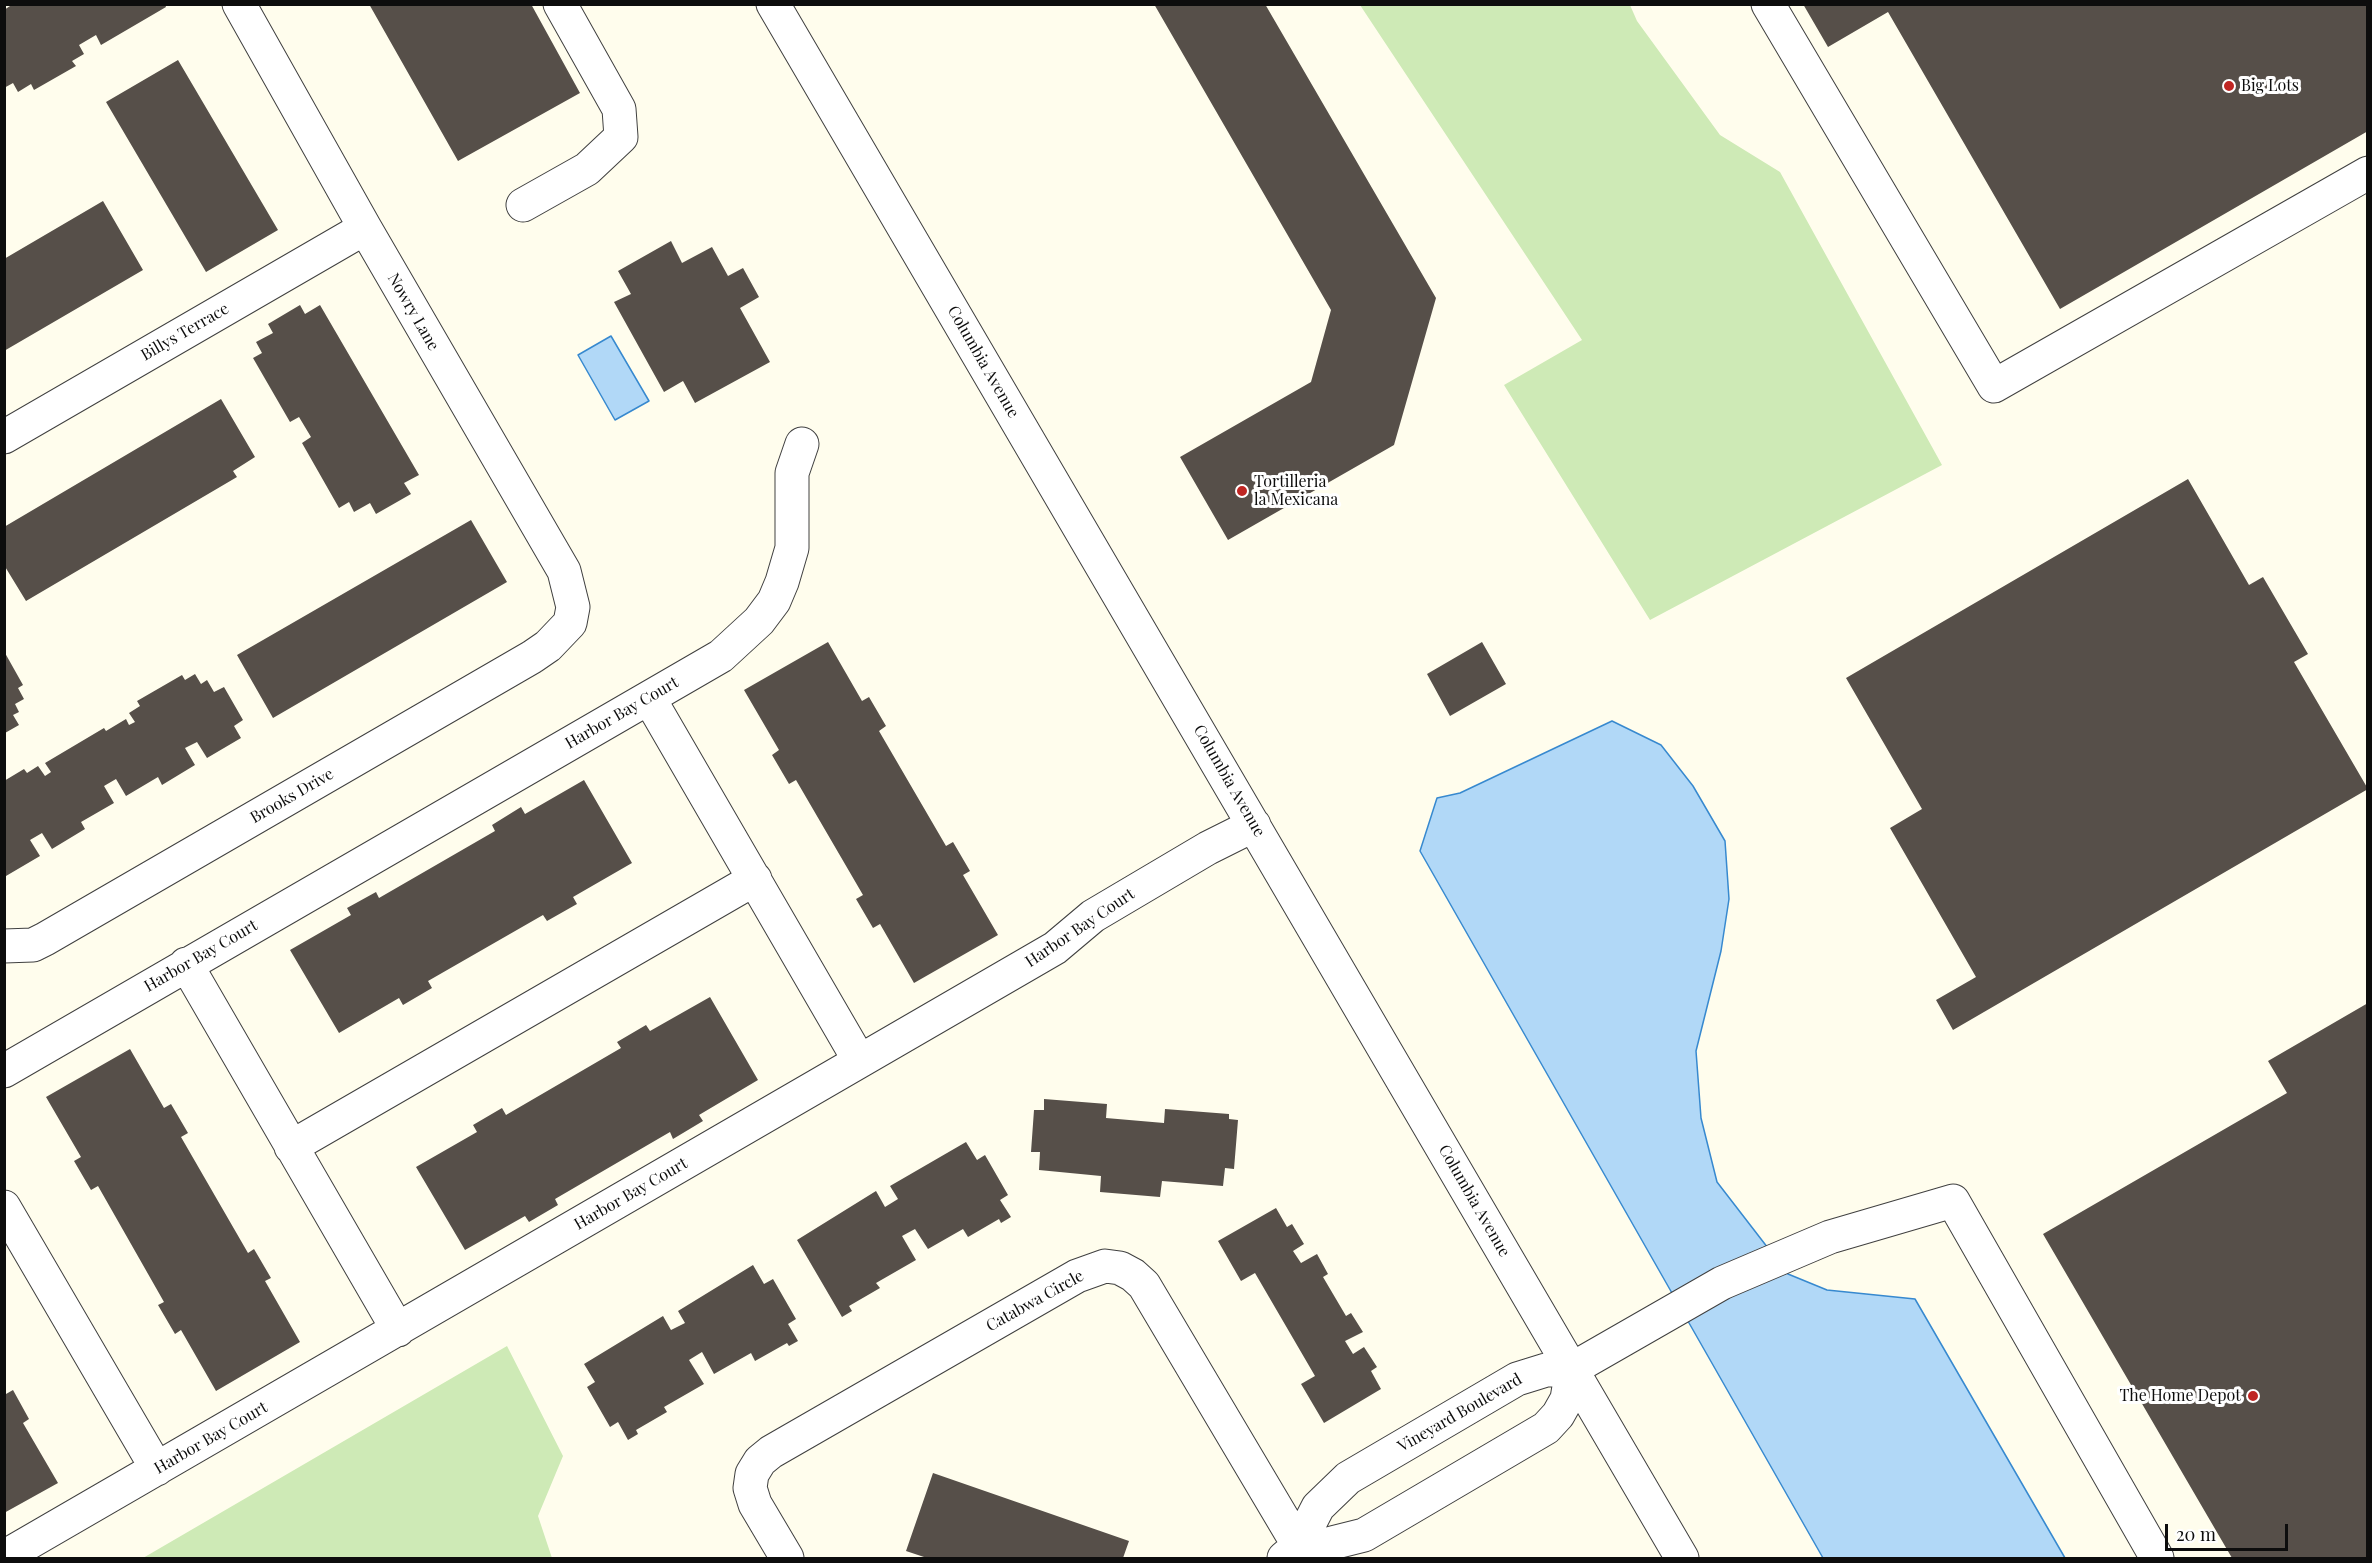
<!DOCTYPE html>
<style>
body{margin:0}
#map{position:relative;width:2372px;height:1563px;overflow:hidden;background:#fffded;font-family:"Playfair Display",serif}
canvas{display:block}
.frame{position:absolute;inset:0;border:6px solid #0d0d0d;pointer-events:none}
.scale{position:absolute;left:2165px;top:1524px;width:123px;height:27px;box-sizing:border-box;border:3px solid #0d0d0d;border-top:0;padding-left:8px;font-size:18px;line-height:21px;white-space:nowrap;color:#0d0d0d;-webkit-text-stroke:4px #fff;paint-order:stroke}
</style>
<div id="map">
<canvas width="2372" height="1563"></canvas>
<div class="frame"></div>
<div class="scale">20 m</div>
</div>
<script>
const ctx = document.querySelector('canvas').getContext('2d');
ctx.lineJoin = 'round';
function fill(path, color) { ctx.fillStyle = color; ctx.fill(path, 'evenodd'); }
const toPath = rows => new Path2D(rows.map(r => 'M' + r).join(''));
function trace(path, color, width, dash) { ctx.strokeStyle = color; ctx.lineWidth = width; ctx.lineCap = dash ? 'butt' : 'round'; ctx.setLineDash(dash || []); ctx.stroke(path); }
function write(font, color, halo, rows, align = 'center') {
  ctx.font = font + ' "Playfair Display",serif'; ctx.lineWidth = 6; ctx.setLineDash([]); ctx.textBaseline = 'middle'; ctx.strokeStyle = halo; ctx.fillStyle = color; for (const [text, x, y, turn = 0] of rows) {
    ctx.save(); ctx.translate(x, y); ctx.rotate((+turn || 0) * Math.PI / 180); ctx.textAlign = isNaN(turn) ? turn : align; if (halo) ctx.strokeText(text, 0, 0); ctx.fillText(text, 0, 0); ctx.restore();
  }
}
const green = toPath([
 [1360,5,1630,5,1637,21,1720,135,1780,172,1942,465,1650,620,1504,385,1582,340],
 [507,1346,563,1456,538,1516,552,1558,143,1558]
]);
const water = toPath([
 [611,336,649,401,615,420,578,355,611,336],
 [1612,721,1661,745,1693,786,1725,841,1729,899,1721,951,1696,1051,1701,1118,1717,1182,1788,1274,1827,1290,1915,1299,2065,1558,1823,1558,1420,851,1437,798,1460,793,1612,721]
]);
const building = toPath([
 [13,4,165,4,166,7,101,45,96,35,79,45,84,54,72,61,76,66,34,90,31,84,18,92,13,83,4,88,4,10],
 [369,4,531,4,580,93,458,161],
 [1154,4,1265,4,1436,298,1394,445,1228,540,1180,457,1311,382,1331,310],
 [1803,4,2368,4,2368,131,2060,309,1888,12,1828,47],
 [178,60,278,230,206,272,106,102],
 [103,201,143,270,4,351,4,259],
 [671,241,682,263,712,247,728,276,743,268,759,297,740,308,770,362,695,403,683,381,664,392,614,302,631,294,618,271],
 [300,305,305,314,320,305,419,475,404,483,411,494,376,514,370,503,354,512,349,502,339,508,302,443,311,437,299,417,290,422,253,358,262,353,256,342,273,333,268,324],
 [221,399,255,457,233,471,237,477,26,601,4,565,4,527],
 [2188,479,2249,585,2263,577,2308,654,2294,662,2368,789,1953,1030,1936,1000,1976,977,1890,828,1922,809,1846,678],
 [471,520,507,582,273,718,237,655],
 [828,642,862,701,869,697,886,726,879,731,946,846,953,842,970,871,963,875,998,935,914,983,880,924,873,928,856,899,863,895,796,780,789,784,772,755,779,750,744,690],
 [1482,642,1506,684,1450,716,1427,674],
 [5,653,23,685,18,688,24,699,15,704,19,712,13,715,19,725,5,733],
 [195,674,201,684,207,680,214,692,224,687,243,720,234,726,241,738,207,758,197,742,185,748,195,765,162,785,158,777,126,796,116,779,104,786,114,803,81,822,85,829,52,849,42,833,30,840,40,856,6,876,4,781,24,769,27,773,38,766,45,776,51,772,45,763,104,728,106,731,126,719,129,725,135,722,129,713,140,706,137,701,182,675,185,680],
 [584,780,632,863,573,897,577,904,547,921,543,915,428,981,432,988,403,1005,399,998,339,1033,290,950,351,915,347,908,376,892,379,898,495,831,492,825,521,807,525,814],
 [710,997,758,1080,699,1115,703,1121,673,1139,670,1132,555,1199,558,1205,529,1222,525,1216,465,1250,416,1167,477,1132,473,1125,502,1108,506,1115,621,1048,617,1042,646,1025,650,1031],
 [2368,1003,2368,1558,2232,1558,2043,1234,2287,1093,2268,1061],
 [130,1049,164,1108,171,1104,188,1133,181,1137,248,1253,254,1249,271,1278,265,1281,300,1342,216,1391,181,1330,175,1334,158,1305,164,1302,98,1186,91,1190,74,1161,81,1157,46,1097],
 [1044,1099,1107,1104,1106,1118,1164,1123,1165,1109,1229,1114,1229,1119,1238,1120,1234,1169,1225,1168,1223,1186,1162,1181,1160,1197,1100,1192,1101,1176,1039,1170,1040,1152,1031,1152,1034,1110,1044,1110],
 [966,1142,977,1160,985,1155,1008,1195,1000,1200,1011,1217,1001,1223,999,1219,968,1237,963,1229,928,1249,915,1229,902,1236,916,1260,876,1283,880,1288,849,1306,852,1311,842,1317,797,1240,876,1191,885,1207,898,1199,890,1186],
 [1276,1208,1287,1227,1292,1224,1304,1244,1293,1251,1301,1263,1317,1254,1328,1274,1323,1277,1346,1316,1351,1313,1363,1332,1345,1341,1353,1354,1364,1347,1377,1367,1371,1371,1381,1389,1324,1423,1301,1384,1315,1376,1255,1273,1241,1281,1218,1241],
 [753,1265,764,1284,773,1279,796,1319,788,1324,798,1341,789,1346,787,1343,755,1361,751,1353,714,1374,702,1352,689,1360,704,1384,664,1407,667,1412,636,1430,638,1434,628,1440,618,1422,610,1427,587,1387,595,1382,584,1364,663,1316,671,1330,685,1323,678,1311],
 [13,1390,29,1419,23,1423,58,1483,4,1513,4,1391,6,1394],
 [933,1473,1129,1541,1123,1558,927,1558,906,1551]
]);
const minor = toPath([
 [773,4,1682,1558],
 [1768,4,1994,386,2368,173],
 [523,205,587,169,621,137,619,109,560,4],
 [4,437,365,228],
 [649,698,859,1060],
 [4,946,33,945,45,939,532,657,548,646,570,623,573,607,564,571,365,228,239,4],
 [186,964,398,1330],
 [4,1071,721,656,759,621,774,601,782,582,792,548,792,473,802,444],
 [291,1147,755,879],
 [4,1207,157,1469],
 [1298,1546,1320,1546,1364,1535,1546,1428,1558,1415,1567,1399,1572,1369],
 [4,1557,1055,948,1093,916,1208,848,1254,825],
 [787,1558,755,1504,750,1488,752,1474,760,1461,771,1452,1077,1276,1105,1266,1120,1268,1133,1275,1144,1285,1306,1558],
 [1284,1558,1298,1546,1318,1507,1348,1478,1517,1379,1546,1370,1572,1369,1722,1283,1830,1237,1953,1201,2157,1558]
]);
const markers = [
 [2229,86,6,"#bf2623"],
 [1242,491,6,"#bf2623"],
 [2253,1396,6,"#bf2623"]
];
const poiNames = [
 ["Big Lots",2241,86],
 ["Tortilleria",1254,482],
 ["la Mexicana",1254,500],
 ["The Home Depot",2241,1396,"right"]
];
const streetNames = [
 ["Nowry Lane",413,312,60],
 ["Billys Terrace",185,332,-30],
 ["Columbia Avenue",983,362,60],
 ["Harbor Bay Court",622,713,-30],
 ["Columbia Avenue",1229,781,60],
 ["Brooks Drive",292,796,-30],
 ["Harbor Bay Court",1080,928,-34],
 ["Harbor Bay Court",201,956,-30],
 ["Harbor Bay Court",631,1194,-30],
 ["Columbia Avenue",1474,1201,60],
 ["Catabwa Circle",1035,1301,-29],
 ["Vineyard Boulevard",1460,1413,-30],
 ["Harbor Bay Court",211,1438,-30]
];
fill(green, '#ceeab6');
fill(water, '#b1d8f7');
trace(water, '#3789cf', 1.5);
fill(building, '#564f49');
trace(minor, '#404040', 35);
trace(minor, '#fff', 33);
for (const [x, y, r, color] of markers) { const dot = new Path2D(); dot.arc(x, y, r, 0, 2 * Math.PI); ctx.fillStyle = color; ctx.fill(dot); trace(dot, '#fff', 2); }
write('16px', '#0d0d0d', '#fff', poiNames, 'left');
write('16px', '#0d0d0d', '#fff', streetNames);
</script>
